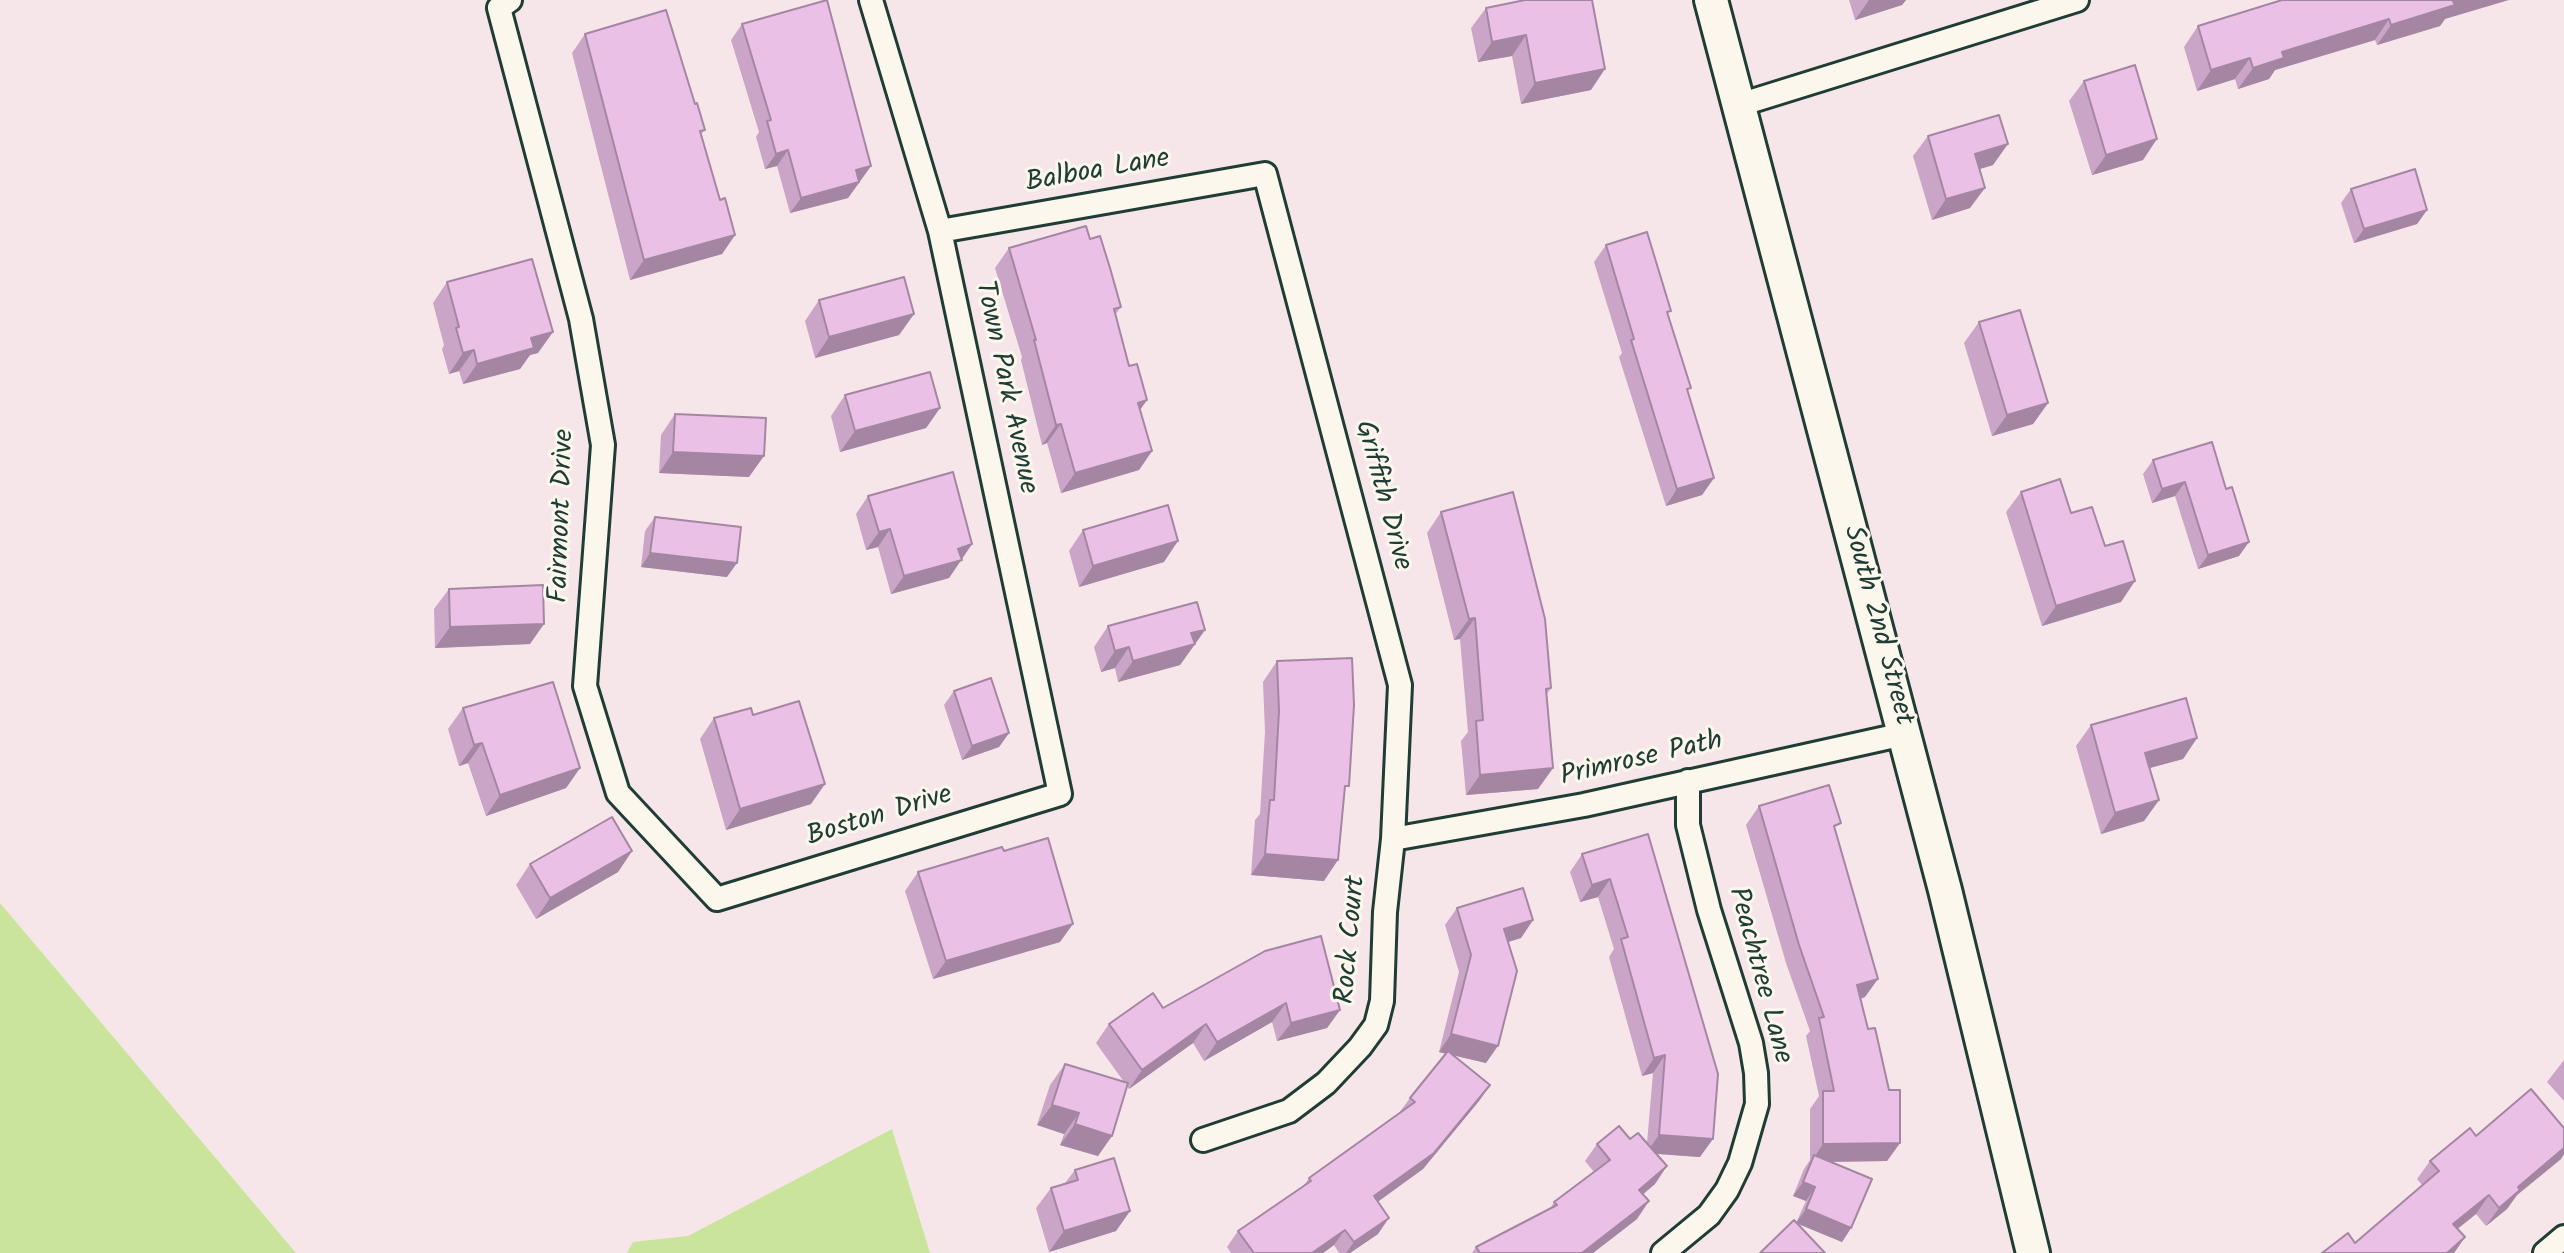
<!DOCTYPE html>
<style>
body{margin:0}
canvas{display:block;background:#f6e6ea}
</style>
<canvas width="2564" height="1253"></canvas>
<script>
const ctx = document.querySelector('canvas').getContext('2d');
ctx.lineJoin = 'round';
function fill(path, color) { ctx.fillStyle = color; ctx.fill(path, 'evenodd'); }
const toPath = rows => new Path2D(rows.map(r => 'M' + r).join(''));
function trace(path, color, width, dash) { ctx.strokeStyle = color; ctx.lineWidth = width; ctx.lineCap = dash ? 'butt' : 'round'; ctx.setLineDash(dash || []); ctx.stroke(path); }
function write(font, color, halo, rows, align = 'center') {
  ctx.font = font + ' Kalam,sans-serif'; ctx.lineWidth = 6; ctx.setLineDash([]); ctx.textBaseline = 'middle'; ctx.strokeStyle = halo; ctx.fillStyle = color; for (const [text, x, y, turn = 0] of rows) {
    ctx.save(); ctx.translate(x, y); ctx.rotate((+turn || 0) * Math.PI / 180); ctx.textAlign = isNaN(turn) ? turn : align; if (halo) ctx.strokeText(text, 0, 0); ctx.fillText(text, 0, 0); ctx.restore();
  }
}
const green = toPath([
 [0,903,296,1253,0,1253],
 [892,1129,930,1253,627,1253,633,1242,688,1236]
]);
const minor = toPath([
 [510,0,499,8,581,319,603,445,585,686,618,793,717,899,1060,794,940,231,871,0],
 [1739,105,2077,0],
 [940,231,1265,174,1400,685,1393,839,1385,912,1382,1001,1376,1025,1360,1047,1326,1083,1289,1111,1203,1140],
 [1393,839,1584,805,1904,734],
 [1663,1253,1709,1215,1727,1190,1740,1163,1757,1104,1756,1073,1751,1043,1709,910,1688,825,1688,781],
 [2545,1253,2564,1237]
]);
const secondary = toPath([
 [1711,0,1945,890,2033,1253]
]);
const wall = toPath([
 [1525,0,1591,90,1521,104,1512,56,1478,62,1471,28,1486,8],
 [1849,0,1906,0,1902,5,1855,20],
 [2282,0,2445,19,2440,26,2377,45,2375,40,2275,70,2269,79,2238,89,2235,79,2197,91,2184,47,2198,26],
 [742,24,871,166,848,198,790,213,777,166,765,169,756,137,759,132,731,40],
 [585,34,695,104,705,130,701,134,720,200,735,235,722,254,630,280,572,53],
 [2084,81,2143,160,2092,175,2069,101],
 [1928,136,1993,165,1979,169,1970,208,1932,220,1913,156],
 [2351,189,2427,210,2417,224,2354,243,2341,203],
 [1090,239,1121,307,1115,315,1129,366,1147,400,1140,409,1152,451,1139,470,1061,493,1047,443,1042,445,1021,360,1022,357,995,268,1009,248],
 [1606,245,1668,315,1688,392,1714,478,1702,495,1666,506,1619,357,1622,353,1594,262],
 [447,282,538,353,530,355,520,369,463,384,459,371,449,374,442,349,444,345,433,303],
 [819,300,914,314,899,335,815,358,805,321],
 [1979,322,2048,403,2033,424,1992,436,1964,343],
 [845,395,940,408,926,428,840,452,831,416],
 [675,414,749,477,659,473,661,435],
 [2153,460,2226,489,2239,556,2198,569,2175,496,2152,503,2143,474],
 [2021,492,2071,513,2121,602,2042,626,2006,512],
 [868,496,972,544,949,578,891,594,878,547,866,550,856,514],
 [1441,512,1551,688,1546,695,1553,768,1538,789,1466,795,1461,741,1468,732,1460,639,1454,640,1427,533],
 [655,517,727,577,641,567,645,531],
 [1083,530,1164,562,1079,587,1069,551],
 [449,589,530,644,435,648,434,609],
 [1108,626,1205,630,1180,665,1118,682,1115,668,1101,672,1094,647],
 [1277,661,1344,794,1324,881,1251,875,1255,820,1260,814,1265,732,1263,682],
 [954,691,1009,733,999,747,962,760,944,705],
 [463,708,580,768,566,788,486,816,468,763,459,766,448,729],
 [753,715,811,804,726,830,700,739,714,718],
 [2091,725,2197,738,2183,759,2150,768,2159,800,2144,821,2101,834,2076,746],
 [1759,806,1835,832,1865,997,1861,999,1868,1029,1900,1143,1887,1161,1830,1162,1851,1228,1842,1242,1796,1223,1806,1201,1793,1196,1804,1169,1810,1160,1810,1109,1819,1096,1806,1036,1810,1031,1786,963,1746,825],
 [1648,834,1700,1157,1656,1154,1655,1184,1642,1194,1637,1219,1593,1253,1472,1253,1476,1247,1550,1209,1554,1202,1594,1172,1585,1161,1597,1144,1630,1139,1647,1143,1653,1073,1642,1076,1609,957,1614,949,1598,897,1580,902,1570,872,1582,854],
 [632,851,618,872,536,919,516,885,530,864],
 [1004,851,1060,942,933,979,905,891,918,872],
 [1457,908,1533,920,1521,938,1508,942,1486,1063,1453,1055,1490,1085,1479,1101,1423,1169,1378,1202,1378,1234,1350,1253,1339,1253,1334,1245,1323,1253,1231,1253,1227,1247,1238,1231,1303,1187,1309,1178,1399,1113,1410,1098,1446,1054,1439,1052,1459,972,1445,925],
 [1265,951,1340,1010,1327,1028,1277,1041,1272,1022,1204,1061,1193,1043,1129,1089,1127,1086,1098,1156,1060,1145,1064,1134,1037,1125,1050,1085,1065,1064,1124,1082,1096,1043,1109,1024,1163,1008],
 [2564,1060,2564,1101,2547,1082],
 [2564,1128,2564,1154,2561,1159,2517,1195,2507,1209,2486,1226,2476,1214,2457,1229,2465,1237,2454,1253,2322,1253,2355,1243,2422,1185,2417,1179,2430,1161],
 [1075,1170,1130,1211,1116,1231,1049,1252,1036,1208,1051,1188,1065,1183]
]);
const shadedWall = toPath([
 [1869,0,1906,0,1902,5,1855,20],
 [2455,0,2509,0,2445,19,2440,26,2377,45,2391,25],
 [2389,19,2375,40,2275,70,2269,79,2238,89,2253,68,2282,52],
 [1526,35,1512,56,1478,62,1492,42],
 [2250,58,2235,79,2197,91,2211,70],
 [1605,69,1591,90,1521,104,1535,83],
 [2157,139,2143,160,2092,175,2106,155],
 [2008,144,1993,165,1961,175,1975,154],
 [788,150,777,166,765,169,776,154],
 [871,166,848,198,790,213,801,198,856,170],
 [1985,188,1970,208,1932,220,1946,199],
 [2427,210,2417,224,2354,243,2364,229],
 [735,235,722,254,630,280,644,260],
 [914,314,899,335,815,358,829,337],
 [553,332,538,353,530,355,520,369,463,384,477,364,531,338],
 [474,350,459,371,449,374,463,353],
 [1147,400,1133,420,1138,403],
 [2048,403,2033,424,1992,436,2007,415],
 [940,408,926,428,840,452,855,431],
 [1061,424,1047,443,1042,445,1056,425],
 [1152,451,1139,470,1061,493,1075,473],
 [673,452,764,456,749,477,659,473],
 [1714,478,1702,495,1666,506,1677,489],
 [2185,482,2175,496,2152,503,2162,489],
 [890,529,878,547,866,550,879,532],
 [1178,541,1164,562,1079,587,1093,566],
 [2249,542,2239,556,2198,569,2208,555],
 [972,544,949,578,891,594,904,576,958,549],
 [650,553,737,563,727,577,641,567],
 [2135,581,2121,602,2042,626,2056,606],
 [1475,618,1460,639,1454,640,1469,619],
 [544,624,530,644,435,648,450,627],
 [1205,630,1180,665,1118,682,1133,661,1191,633],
 [1129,647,1115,668,1101,672,1115,651],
 [1009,733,999,747,962,760,972,746],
 [2197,738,2183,759,2131,773,2145,753],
 [482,743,468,763,459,766,474,745],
 [580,768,566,788,486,816,500,795],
 [1553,768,1538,789,1466,795,1480,775],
 [825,784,811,804,726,830,740,809],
 [2159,800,2144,821,2101,834,2115,813],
 [632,851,618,872,536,919,550,898],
 [1265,854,1338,860,1324,881,1251,875],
 [1610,879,1598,897,1580,902,1592,885],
 [1533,920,1521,938,1492,947,1504,929],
 [1073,924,1060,942,933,979,946,961],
 [1878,979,1865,997,1845,1004,1857,985],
 [1286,1003,1272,1022,1204,1061,1217,1042],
 [1340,1010,1327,1028,1277,1041,1291,1023],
 [1206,1024,1193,1043,1129,1089,1142,1070],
 [1451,1034,1498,1046,1486,1063,1439,1052],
 [1665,1055,1653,1073,1642,1076,1654,1058],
 [1490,1085,1479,1101,1423,1169,1363,1212,1374,1196],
 [1052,1105,1079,1113,1064,1134,1037,1125],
 [1075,1124,1112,1136,1098,1156,1060,1145],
 [1659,1135,1713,1139,1700,1157,1646,1153],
 [1900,1143,1887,1161,1811,1162,1823,1144],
 [2564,1148,2564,1154,2561,1159,2517,1195,2507,1209,2486,1226,2499,1208,2518,1187],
 [1667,1166,1655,1184,1627,1208,1639,1190],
 [1803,1182,1815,1187,1806,1201,1793,1196],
 [2489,1195,2476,1214,2440,1243,2453,1224],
 [1649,1201,1637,1219,1593,1253,1582,1253],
 [1806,1209,1851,1228,1842,1242,1796,1223],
 [1130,1211,1116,1231,1049,1252,1064,1231],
 [1389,1218,1378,1234,1350,1253,1346,1253,1354,1242],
 [1345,1230,1334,1245,1323,1253,1312,1253],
 [2465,1237,2454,1253,2447,1253]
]);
const building = toPath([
 [827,0,871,166,856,170,859,182,801,198,788,150,776,154,767,121,771,120,742,24,827,0],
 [1525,0,1592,0,1605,69,1535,83,1526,35,1492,42,1486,8,1525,0],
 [2282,0,2455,0,2453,1,2455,5,2391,25,2389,19,2282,52,2284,58,2253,68,2250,58,2211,70,2198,26,2282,0],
 [666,10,695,104,697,103,705,130,700,131,720,200,725,198,735,235,644,260,585,34,666,10],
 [2135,65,2157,139,2106,155,2084,81,2135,65],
 [1999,115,2008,144,1975,154,1985,188,1946,199,1928,136,1999,115],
 [2415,169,2427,210,2364,229,2351,189,2415,169],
 [1086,226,1090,239,1100,236,1110,268,1121,307,1114,309,1129,366,1137,364,1147,400,1138,403,1152,451,1075,473,1061,424,1056,425,1034,340,1036,340,1009,248,1086,226],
 [1647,232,1671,311,1667,312,1691,388,1687,389,1714,478,1677,489,1631,340,1634,339,1606,245,1647,232],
 [532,259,553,332,531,338,534,348,477,364,474,350,463,353,456,328,459,327,447,282,532,259],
 [904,277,914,314,829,337,819,300,904,277],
 [2020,310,2048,403,2007,415,1979,322,2020,310],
 [930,372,940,408,855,431,845,395,930,372],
 [675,414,766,418,764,456,673,452,675,414],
 [2212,442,2226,489,2232,487,2249,542,2208,555,2185,482,2162,489,2153,460,2212,442],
 [953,472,972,544,958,549,962,560,904,576,890,529,879,532,868,496,953,472],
 [2060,479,2071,513,2092,507,2105,546,2123,541,2135,581,2056,606,2021,492,2060,479],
 [1513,492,1545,619,1551,688,1546,689,1553,768,1480,775,1476,721,1483,720,1475,618,1469,619,1441,512,1513,492],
 [1168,505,1178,541,1093,566,1083,530,1168,505],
 [655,517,741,527,737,563,650,553,655,517],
 [543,585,544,624,450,627,449,589,543,585],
 [1197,602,1205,630,1191,633,1195,644,1133,661,1129,647,1115,651,1108,626,1197,602],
 [1352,658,1354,705,1349,786,1345,786,1338,860,1265,854,1270,800,1274,800,1279,711,1277,661,1352,658],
 [991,678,1009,733,972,746,954,691,991,678],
 [553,682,580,768,500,795,482,743,474,745,463,708,553,682],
 [2186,698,2197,738,2145,753,2159,800,2115,813,2091,725,2186,698],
 [799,701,825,784,740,809,714,718,751,708,753,715,799,701],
 [1829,785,1841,823,1834,826,1878,979,1857,985,1868,1029,1875,1028,1889,1090,1900,1090,1900,1143,1823,1144,1823,1091,1834,1091,1819,1018,1824,1017,1799,945,1759,806,1829,785],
 [612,817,632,851,550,898,530,864,612,817],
 [1648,834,1718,1074,1713,1139,1659,1135,1665,1055,1654,1058,1621,939,1628,937,1610,879,1592,885,1582,854,1648,834],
 [1048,838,1073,924,946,961,918,872,1002,847,1004,851,1048,838],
 [1523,888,1533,920,1504,929,1517,971,1498,1046,1451,1034,1471,955,1457,908,1523,888],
 [1321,936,1340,1010,1291,1023,1286,1003,1217,1042,1206,1024,1142,1070,1109,1024,1153,993,1163,1008,1265,951,1321,936],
 [1448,1051,1490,1085,1434,1153,1374,1196,1389,1218,1354,1242,1345,1230,1312,1253,1254,1253,1238,1231,1311,1181,1309,1178,1415,1102,1410,1098,1448,1051],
 [1065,1064,1128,1083,1112,1136,1075,1124,1079,1113,1052,1105,1065,1064],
 [2531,1089,2564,1128,2564,1148,2518,1187,2520,1190,2499,1208,2489,1195,2453,1224,2465,1237,2447,1253,2322,1253,2348,1233,2355,1243,2439,1171,2430,1161,2470,1128,2476,1136,2531,1089],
 [1619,1126,1630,1139,1638,1133,1667,1166,1639,1190,1649,1201,1582,1253,1480,1253,1476,1247,1557,1205,1554,1202,1610,1160,1597,1144,1619,1126],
 [1814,1155,1872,1179,1851,1228,1806,1209,1815,1187,1803,1182,1814,1155],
 [1114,1158,1130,1211,1064,1231,1051,1188,1078,1180,1075,1170,1114,1158],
 [1794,1220,1825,1253,1760,1253,1794,1220]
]);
const streetNames = [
 ["Balboa Lane",1098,173,-10],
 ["Town Park Avenue",1004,388,78],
 ["Griffith Drive",1381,496,75],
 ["Fairmont Drive",564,516,-88],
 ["South 2nd Street",1876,626,75],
 ["Primrose Path",1642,761,-13],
 ["Boston Drive",880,818,-17],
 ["Rock Court",1353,940,-85],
 ["Peachtree Lane",1758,976,75]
];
fill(green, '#cbe49b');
trace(minor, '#1f3d34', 28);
trace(secondary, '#1f3d34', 38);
trace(minor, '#fbf7ec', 22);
trace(secondary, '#fbf7ec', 32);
fill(wall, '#caa5c7');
fill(shadedWall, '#a486a2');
fill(building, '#ebc0e7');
trace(building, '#a486a2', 2);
write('28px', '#1f3d34', '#fbf7ec', streetNames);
</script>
